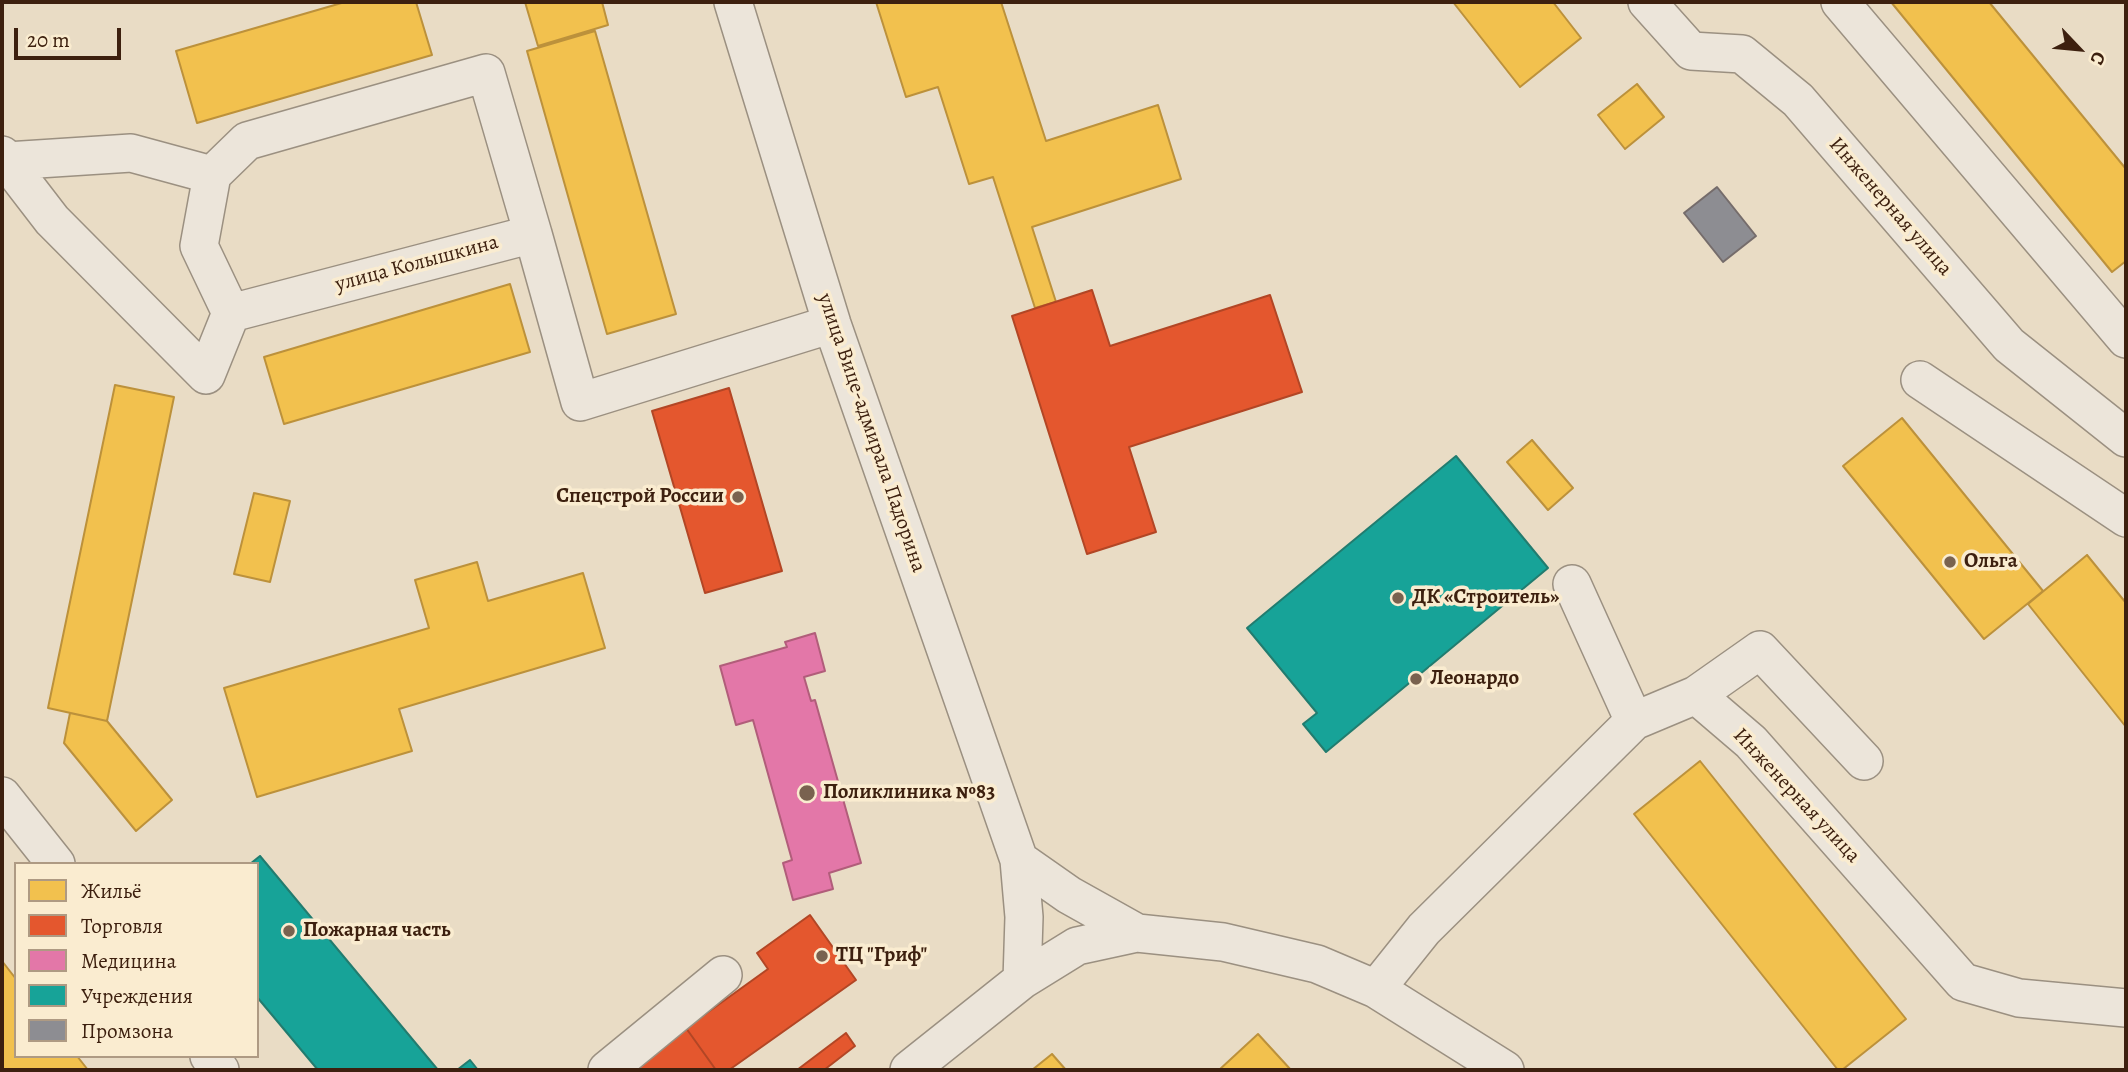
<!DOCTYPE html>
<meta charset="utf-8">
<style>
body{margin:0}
#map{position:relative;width:2128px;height:1072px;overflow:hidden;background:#e9dcc5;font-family:Alegreya,serif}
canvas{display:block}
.frame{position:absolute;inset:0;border:4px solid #3d200f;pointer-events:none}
.legend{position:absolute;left:14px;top:862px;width:245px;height:196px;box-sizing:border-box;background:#faecd0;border:2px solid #ae9a83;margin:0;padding:9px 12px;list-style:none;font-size:21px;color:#3d200f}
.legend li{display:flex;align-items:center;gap:14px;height:35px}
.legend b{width:35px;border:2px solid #ae9a83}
.north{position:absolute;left:2044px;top:14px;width:70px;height:70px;-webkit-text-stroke:5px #faecd0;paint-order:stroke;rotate:116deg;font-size:19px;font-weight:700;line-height:28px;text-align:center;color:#3d200f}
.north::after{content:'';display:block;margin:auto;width:24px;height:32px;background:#3d200f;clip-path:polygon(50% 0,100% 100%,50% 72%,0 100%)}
.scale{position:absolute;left:14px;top:28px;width:107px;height:32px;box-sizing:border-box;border:4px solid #3d200f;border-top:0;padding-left:9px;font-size:21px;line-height:24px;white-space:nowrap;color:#3d200f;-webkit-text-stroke:5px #faecd0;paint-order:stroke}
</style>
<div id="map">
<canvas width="2128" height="1072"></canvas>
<div class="frame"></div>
<ul class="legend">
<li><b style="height:19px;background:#f2c14e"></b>Жильё</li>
<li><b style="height:19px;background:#e4572e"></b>Торговля</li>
<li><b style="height:19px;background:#e377a8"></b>Медицина</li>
<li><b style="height:19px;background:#17a398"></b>Учреждения</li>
<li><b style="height:19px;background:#8d8d92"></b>Промзона</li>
</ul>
<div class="north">С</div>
<div class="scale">20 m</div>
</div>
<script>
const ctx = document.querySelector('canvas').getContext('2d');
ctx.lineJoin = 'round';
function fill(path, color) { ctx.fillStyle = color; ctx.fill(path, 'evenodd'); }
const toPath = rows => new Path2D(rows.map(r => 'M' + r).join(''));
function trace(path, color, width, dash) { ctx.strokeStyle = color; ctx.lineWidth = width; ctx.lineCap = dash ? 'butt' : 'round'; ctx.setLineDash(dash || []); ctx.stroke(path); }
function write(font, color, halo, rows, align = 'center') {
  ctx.font = font + ' Alegreya,serif'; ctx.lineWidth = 7; ctx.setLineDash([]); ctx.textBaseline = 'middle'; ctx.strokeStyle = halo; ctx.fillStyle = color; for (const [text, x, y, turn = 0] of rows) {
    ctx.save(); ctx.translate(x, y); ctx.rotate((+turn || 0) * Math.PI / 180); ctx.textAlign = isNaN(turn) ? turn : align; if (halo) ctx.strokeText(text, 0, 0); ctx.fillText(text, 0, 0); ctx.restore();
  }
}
const homes = toPath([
 [345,2,416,2,432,55,197,123,176,51,345,2],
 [525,2,602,2,608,25,538,46,525,2],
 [876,2,1001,2,1046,141,1158,105,1181,179,1032,227,1056,302,1035,308,993,177,969,184,938,87,906,97,876,2],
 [1453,2,1553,2,1581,38,1520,87,1453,2],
 [1891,2,1989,2,2126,169,2126,261,2112,272,1891,2],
 [595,31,676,314,607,334,527,51,595,31],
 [1637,84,1664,117,1625,149,1598,115,1637,84],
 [510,284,530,352,284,424,264,357,510,284],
 [115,385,174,397,107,721,48,708,115,385],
 [1902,418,2043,591,1984,639,1843,466,1902,418],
 [1532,440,1573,488,1548,510,1507,462,1532,440],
 [254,493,290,501,270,582,234,574,254,493],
 [2087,555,2126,603,2126,727,2028,604,2087,555],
 [477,562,488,601,583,573,605,648,399,709,412,751,257,797,224,688,429,628,415,580,477,562],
 [70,713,107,721,172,800,136,831,64,743,70,713],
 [1700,761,1906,1019,1842,1070,1838,1070,1634,814,1700,761],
 [2,961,16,979,16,1056,77,1056,88,1070,2,1070,2,961],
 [1258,1034,1291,1070,1219,1070,1258,1034],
 [1052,1054,1066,1070,1032,1070,1052,1054]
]);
const shops = toPath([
 [1092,290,1110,346,1270,295,1302,392,1129,447,1156,532,1087,554,1012,316,1092,290],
 [729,388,782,571,705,593,652,411,729,388],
 [810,915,856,980,729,1070,716,1070,686,1028,768,969,757,953,810,915],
 [686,1028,716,1070,626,1070,686,1028],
 [846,1033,855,1046,824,1070,797,1070,846,1033]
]);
const health = toPath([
 [815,633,825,671,804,677,811,701,815,700,861,863,829,873,833,889,793,900,783,863,792,860,753,720,736,725,720,666,787,647,785,642,815,633]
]);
const public = toPath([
 [1456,456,1548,568,1326,752,1303,724,1317,713,1247,628,1456,456],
 [260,856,438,1070,318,1070,257,997,257,864,250,864,260,856],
 [470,1060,478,1070,457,1070,470,1060]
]);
const industry = toPath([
 [1717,187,1756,236,1723,262,1684,213,1717,187]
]);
const minor = toPath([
 [733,2,832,324,1019,860,1024,917,1022,980],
 [1647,2,1691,51,1742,54,1798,100,2009,345,2126,438],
 [1840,2,2126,339],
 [2,155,52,220,206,375,231,313,533,234,580,402,832,324],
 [7,161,131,153,212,175],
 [231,313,199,246,212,175,247,141,486,73,533,234],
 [1920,380,2126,518],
 [1572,584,1634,721],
 [1696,695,1760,650,1864,761],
 [2,796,56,864],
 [1019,860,1069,895,1137,933],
 [1376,989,1424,929,1634,721,1696,695,1751,742,1963,982,2019,998,2126,1008],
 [209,1056,220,1070],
 [607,1070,723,975],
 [909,1070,1022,980,1077,946,1137,933,1223,942,1317,964,1376,989,1505,1070]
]);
const markers = [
 [738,497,7,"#79624f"],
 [1950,562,7,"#79624f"],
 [1398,598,7,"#79624f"],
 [1416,679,7,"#79624f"],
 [807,793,9,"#79624f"],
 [289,931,7,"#79624f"],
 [822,956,7,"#79624f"]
];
const streetNames = [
 ["Инженерная улица",1890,207,49],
 ["улица Колышкина",417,264,-15],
 ["улица Вице-адмирала Падорина",871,433,71],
 ["Инженерная улица",1796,796,47]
];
const poiNames = [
 ["Спецстрой России",724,497,"right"],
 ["Ольга",1964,562],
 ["ДК «Строитель»",1412,598],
 ["Леонардо",1430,679],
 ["Поликлиника №83",823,793],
 ["Пожарная часть",303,931],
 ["ТЦ \"Гриф\"",836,956]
];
fill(homes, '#f2c14e');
trace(homes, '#bc913b', 2);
fill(shops, '#e4572e');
trace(shops, '#b24625', 2);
fill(health, '#e377a8');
trace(health, '#b15d7a', 2);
fill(public, '#17a398');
trace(public, '#227c6f', 2);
fill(industry, '#8d8d92');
trace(industry, '#756c6b', 2);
trace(minor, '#9b9081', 40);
trace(minor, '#ece5da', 37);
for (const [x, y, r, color] of markers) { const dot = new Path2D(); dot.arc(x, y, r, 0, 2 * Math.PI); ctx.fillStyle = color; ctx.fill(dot); trace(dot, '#faecd0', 2.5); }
write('21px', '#3d200f', '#faecd0', streetNames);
write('bold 21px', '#3d200f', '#faecd0', poiNames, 'left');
</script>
